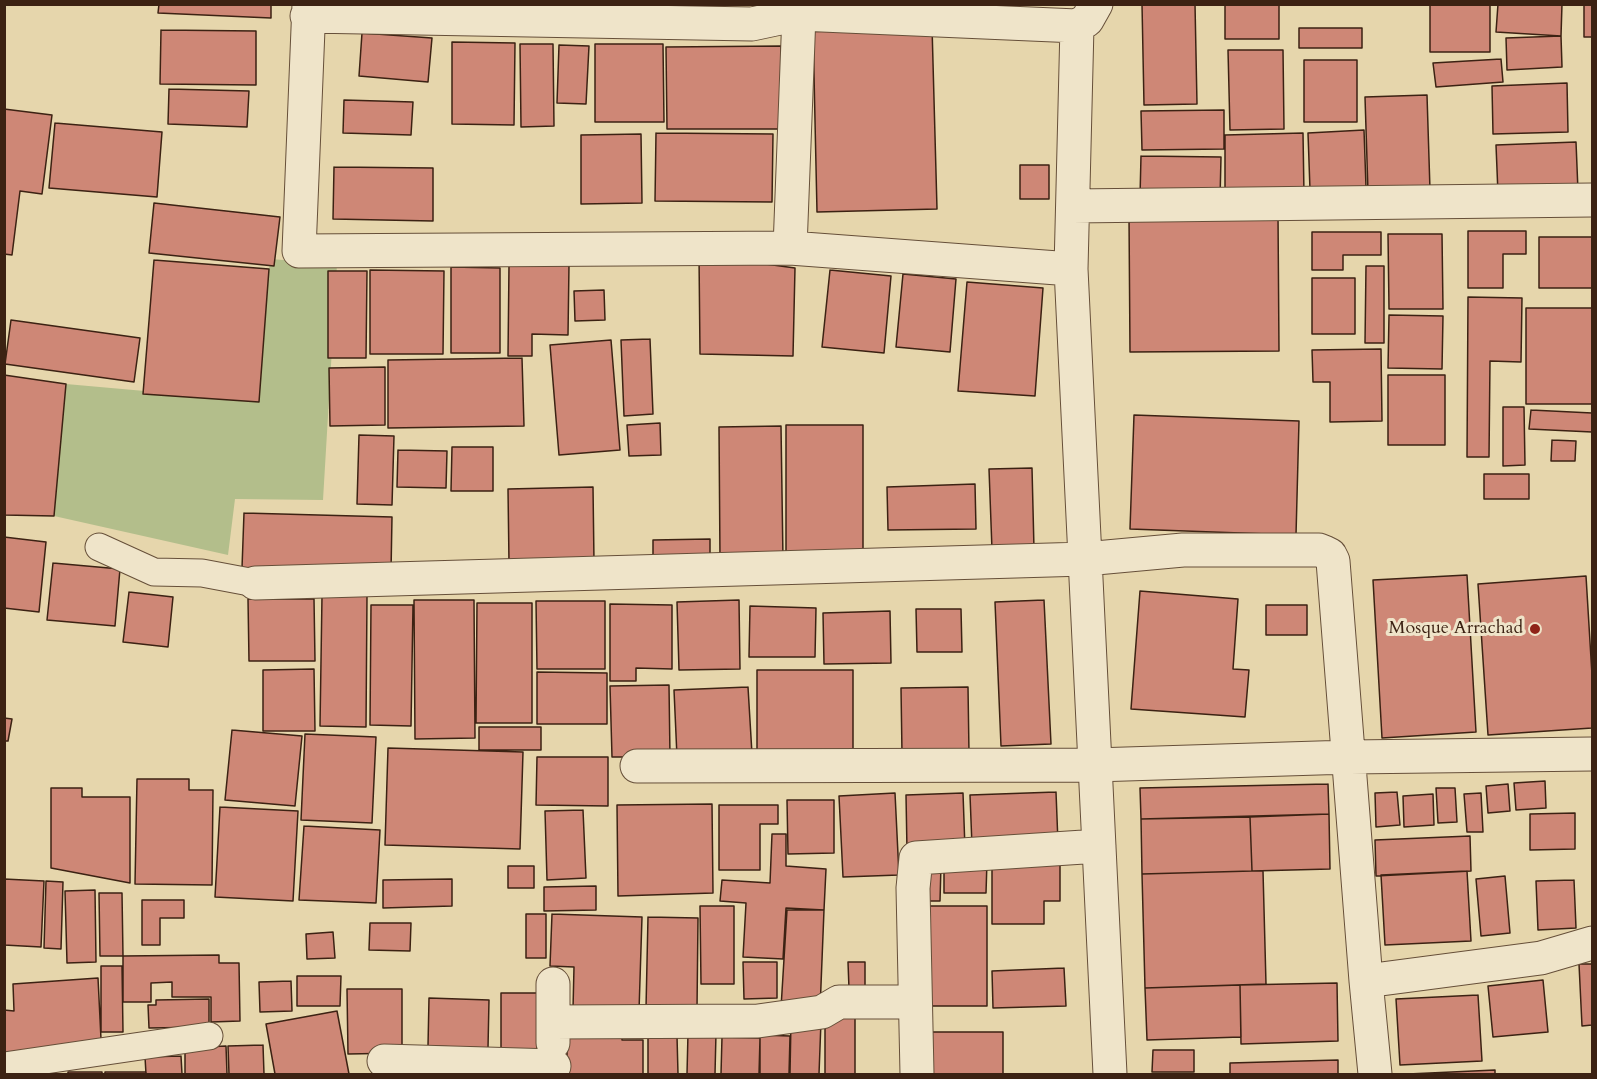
<!DOCTYPE html>
<style>
body{margin:0}
#map{position:relative;width:1597px;height:1079px;overflow:hidden;background:#e6d6ac;font-family:Cardo,serif}
canvas{display:block}
.frame{position:absolute;inset:0;border:6px solid #3c2213;pointer-events:none}
</style>
<div id="map">
<canvas width="1597" height="1079"></canvas>
<div class="frame"></div>
</div>
<script>
const ctx = document.querySelector('canvas').getContext('2d');
ctx.lineJoin = 'round';
function fill(path, color) { ctx.fillStyle = color; ctx.fill(path, 'evenodd'); }
const toPath = rows => new Path2D(rows.map(r => 'M' + r).join(''));
function trace(path, color, width, dash) { ctx.strokeStyle = color; ctx.lineWidth = width; ctx.lineCap = dash ? 'butt' : 'round'; ctx.setLineDash(dash || []); ctx.stroke(path); }
function write(font, color, halo, rows, align = 'center') {
  ctx.font = font + ' Cardo,serif'; ctx.lineWidth = 6; ctx.setLineDash([]); ctx.textBaseline = 'middle'; ctx.strokeStyle = halo; ctx.fillStyle = color; for (const [text, x, y, turn = 0] of rows) {
    ctx.save(); ctx.translate(x, y); ctx.rotate((+turn || 0) * Math.PI / 180); ctx.textAlign = isNaN(turn) ? turn : align; if (halo) ctx.strokeText(text, 0, 0); ctx.fillText(text, 0, 0); ctx.restore();
  }
}
const green = toPath([
 [270,259,337,264,323,500,235,499,228,555,54,516,66,384,257,401]
]);
const building = toPath([
 [159,4,271,4,271,18,158,13,159,4],
 [1142,4,1195,4,1197,104,1144,105,1142,4],
 [1225,4,1279,4,1279,39,1225,39,1225,4],
 [1430,4,1490,4,1490,52,1430,52,1430,4],
 [1498,4,1562,4,1561,36,1496,32,1498,4],
 [1584,4,1592,4,1592,37,1584,37,1584,4],
 [932,26,937,209,817,212,813,29,932,26],
 [1299,28,1362,28,1362,48,1299,48,1299,28],
 [161,30,256,31,256,85,160,84,161,30],
 [362,33,432,38,428,82,359,76,362,33],
 [1561,36,1562,67,1507,70,1506,38,1561,36],
 [452,42,515,43,514,125,452,124,452,42],
 [520,44,553,44,554,126,521,127,520,44],
 [595,44,663,44,664,122,595,122,595,44],
 [559,45,589,46,586,104,557,103,559,45],
 [781,46,781,129,667,129,666,47,781,46],
 [1228,50,1283,50,1284,129,1230,130,1228,50],
 [1501,59,1503,82,1436,87,1433,63,1501,59],
 [1304,60,1357,60,1357,122,1304,122,1304,60],
 [1567,83,1568,132,1493,134,1492,86,1567,83],
 [169,89,249,91,247,127,168,124,169,89],
 [1427,95,1430,190,1368,192,1365,97,1427,95],
 [344,100,413,102,411,135,343,133,344,100],
 [4,109,52,115,42,194,20,191,12,255,4,254,4,109],
 [1224,110,1224,149,1142,150,1141,111,1224,110],
 [55,123,162,132,157,197,49,188,55,123],
 [1364,130,1366,187,1310,190,1308,133,1364,130],
 [656,133,773,134,772,202,655,201,656,133],
 [1303,133,1304,195,1225,196,1225,135,1303,133],
 [641,134,642,203,581,204,581,135,641,134],
 [1576,142,1578,191,1498,194,1496,145,1576,142],
 [1141,156,1221,157,1220,199,1140,197,1141,156],
 [1020,165,1049,165,1049,199,1020,199,1020,165],
 [334,167,433,168,433,221,333,219,334,167],
 [154,203,280,217,274,266,149,253,154,203],
 [1278,215,1279,351,1130,352,1129,216,1278,215],
 [1468,231,1526,231,1526,254,1503,254,1503,288,1468,288,1468,231],
 [1312,232,1381,232,1381,255,1343,255,1343,270,1312,270,1312,232],
 [1388,234,1442,234,1443,309,1389,309,1388,234],
 [1539,237,1592,237,1592,288,1539,288,1539,237],
 [699,255,795,268,793,356,700,354,699,255],
 [154,260,269,269,259,402,143,394,154,260],
 [509,265,569,265,568,335,532,334,532,356,508,356,509,265],
 [1366,266,1384,266,1384,343,1365,343,1366,266],
 [451,267,500,268,500,353,451,353,451,267],
 [370,270,444,271,443,354,370,354,370,270],
 [830,270,891,276,884,353,822,347,830,270],
 [328,271,367,271,366,358,328,358,328,271],
 [903,274,956,279,950,352,896,347,903,274],
 [1312,278,1355,278,1355,334,1312,334,1312,278],
 [967,282,1043,288,1035,396,958,391,967,282],
 [604,290,605,320,575,321,574,291,604,290],
 [1468,297,1522,298,1521,362,1490,361,1489,457,1467,457,1468,297],
 [1526,308,1592,308,1592,404,1526,404,1526,308],
 [1389,315,1443,316,1442,369,1388,368,1389,315],
 [11,320,140,338,134,382,5,364,11,320],
 [650,339,653,414,624,416,621,340,650,339],
 [611,340,620,450,559,455,550,345,611,340],
 [1381,349,1382,421,1330,422,1330,382,1313,382,1312,350,1381,349],
 [522,358,524,426,388,428,388,360,522,358],
 [385,367,385,425,330,426,329,368,385,367],
 [4,375,66,384,54,516,4,515,4,375],
 [1388,375,1445,375,1445,445,1388,445,1388,375],
 [1503,407,1524,407,1525,465,1503,466,1503,407],
 [1531,410,1592,413,1592,432,1529,429,1531,410],
 [1134,415,1299,421,1296,535,1130,529,1134,415],
 [660,423,661,455,629,456,627,425,660,423],
 [786,425,863,425,863,560,786,560,786,425],
 [781,426,783,560,720,560,719,427,781,426],
 [359,435,394,436,392,505,357,504,359,435],
 [1552,440,1576,441,1575,461,1551,461,1552,440],
 [452,447,493,447,493,491,451,491,452,447],
 [398,450,447,451,446,488,397,487,398,450],
 [1032,468,1034,549,992,550,989,469,1032,468],
 [1484,474,1529,474,1529,499,1484,499,1484,474],
 [975,484,976,529,888,530,887,487,975,484],
 [593,487,594,562,509,563,508,489,593,487],
 [244,513,392,517,391,572,242,568,244,513],
 [4,537,46,542,39,612,4,608,4,537],
 [710,539,710,564,653,564,653,540,710,539],
 [53,563,120,569,115,626,47,620,53,563],
 [1467,575,1476,732,1382,738,1373,580,1467,575],
 [1586,576,1592,675,1592,728,1488,735,1478,584,1586,576],
 [1140,591,1238,599,1233,669,1249,670,1245,717,1131,709,1140,591],
 [129,592,173,597,168,647,123,642,129,592],
 [322,596,367,596,366,727,320,726,322,596],
 [248,599,314,599,315,661,249,661,248,599],
 [414,600,474,600,475,738,415,739,414,600],
 [739,600,740,669,679,670,677,602,739,600],
 [1044,600,1051,744,1001,746,995,602,1044,600],
 [536,601,605,601,605,669,537,669,536,601],
 [477,603,532,603,532,723,476,723,477,603],
 [610,604,672,605,672,669,636,668,636,681,610,681,610,604],
 [371,605,413,605,411,726,370,725,371,605],
 [1266,605,1307,605,1307,635,1266,635,1266,605],
 [750,606,816,608,815,657,749,657,750,606],
 [916,609,961,609,962,652,917,652,916,609],
 [890,611,891,663,824,664,823,613,890,611],
 [314,669,315,731,263,731,263,670,314,669],
 [757,670,853,670,853,757,757,757,757,670],
 [537,672,607,673,607,724,537,724,537,672],
 [669,685,670,757,612,757,610,686,669,685],
 [748,687,752,754,677,757,674,690,748,687],
 [968,687,969,753,902,754,901,688,968,687],
 [4,718,12,719,8,741,4,741,4,718],
 [479,727,541,727,541,750,479,750,479,727],
 [232,730,302,736,295,806,225,800,232,730],
 [305,734,376,737,372,823,301,820,305,734],
 [388,748,523,752,520,849,385,845,388,748],
 [537,757,608,757,608,806,536,805,537,757],
 [137,779,189,779,189,790,213,790,212,885,135,884,137,779],
 [1545,781,1546,808,1516,810,1514,783,1545,781],
 [1328,784,1329,814,1141,819,1140,788,1328,784],
 [1508,784,1510,811,1488,813,1486,786,1508,784],
 [51,788,82,788,82,797,130,797,130,883,51,868,51,788],
 [1436,788,1455,788,1457,822,1438,823,1436,788],
 [1056,792,1058,843,972,846,970,795,1056,792],
 [1397,792,1400,825,1376,827,1375,793,1397,792],
 [895,793,899,875,843,877,839,796,895,793],
 [963,793,965,849,907,851,906,795,963,793],
 [1481,793,1483,832,1467,832,1464,794,1481,793],
 [1433,794,1434,825,1404,827,1403,796,1433,794],
 [787,800,834,800,834,853,788,854,787,800],
 [712,804,713,893,618,896,617,805,712,804],
 [719,805,778,805,778,824,760,824,760,870,719,870,719,805],
 [220,807,298,811,293,901,215,897,220,807],
 [583,810,586,878,547,880,545,811,583,810],
 [1575,813,1575,849,1530,850,1530,814,1575,813],
 [1329,814,1330,869,1252,871,1250,817,1329,814],
 [1250,817,1252,871,1142,874,1141,819,1250,817],
 [304,826,380,830,376,903,299,900,304,826],
 [772,834,786,834,786,866,826,869,824,910,786,908,783,959,743,957,746,903,720,901,722,880,770,883,772,834],
 [1470,836,1471,871,1376,876,1375,840,1470,836],
 [992,858,1060,858,1060,901,1044,901,1044,924,992,924,992,858],
 [944,861,987,861,986,893,944,893,944,861],
 [925,864,941,865,940,901,924,901,925,864],
 [508,866,534,866,534,888,508,888,508,866],
 [1252,871,1263,871,1266,984,1145,988,1142,874,1252,871],
 [1467,871,1471,941,1385,945,1381,875,1467,871],
 [1505,876,1510,933,1481,936,1476,879,1505,876],
 [4,879,44,881,41,947,4,945,4,879],
 [452,879,452,906,383,908,383,880,452,879],
 [1574,880,1576,928,1538,930,1536,881,1574,880],
 [46,881,63,882,61,949,44,948,46,881],
 [596,886,596,910,544,911,544,887,596,886],
 [95,890,96,962,67,963,65,891,95,890],
 [99,893,122,893,123,956,100,956,99,893],
 [142,900,184,900,184,918,160,918,160,945,142,945,142,900],
 [700,906,734,906,734,984,701,984,700,906],
 [922,906,987,906,987,1006,922,1006,922,906],
 [787,910,824,910,820,1010,781,1008,787,910],
 [526,914,546,914,546,958,526,958,526,914],
 [552,914,642,917,639,1011,573,1009,574,967,550,966,552,914],
 [648,917,698,918,697,1009,646,1008,648,917],
 [370,923,411,923,410,951,369,950,370,923],
 [333,932,335,958,307,959,306,934,333,932],
 [219,955,219,963,239,963,240,1021,211,1022,211,997,172,997,172,982,151,983,151,1002,123,1002,123,956,219,955],
 [743,962,777,962,777,998,744,999,743,962],
 [848,962,865,962,865,989,849,989,848,962],
 [1579,964,1592,964,1592,1025,1582,1026,1579,964],
 [101,966,122,966,123,1032,101,1032,101,966],
 [1064,968,1066,1006,993,1008,992,971,1064,968],
 [297,976,341,976,340,1006,297,1006,297,976],
 [98,978,101,1039,4,1058,4,1010,14,1011,13,984,98,978],
 [1543,980,1548,1032,1493,1037,1488,986,1543,980],
 [291,981,292,1011,260,1012,259,982,291,981],
 [1337,983,1338,1041,1241,1044,1240,985,1337,983],
 [1240,985,1241,1037,1147,1040,1145,988,1240,985],
 [347,989,402,989,402,1053,348,1054,347,989],
 [501,993,537,993,537,1049,501,1049,501,993],
 [1478,995,1482,1061,1400,1065,1396,999,1478,995],
 [429,998,489,1000,488,1048,428,1046,429,998],
 [209,999,209,1027,149,1028,148,1005,156,1005,156,1000,209,999],
 [337,1011,349,1074,275,1074,266,1024,337,1011],
 [825,1015,855,1015,855,1074,825,1074,825,1015],
 [791,1020,821,1021,819,1074,790,1074,791,1020],
 [925,1032,1003,1032,1003,1074,925,1074,925,1032],
 [567,1033,622,1033,622,1040,643,1040,643,1074,567,1074,567,1033],
 [688,1033,716,1033,715,1074,687,1074,688,1033],
 [760,1035,790,1036,789,1074,760,1074,760,1035],
 [648,1036,677,1036,678,1074,648,1074,648,1036],
 [722,1037,760,1038,759,1074,721,1074,722,1037],
 [263,1045,264,1074,229,1074,228,1046,263,1045],
 [226,1046,227,1074,185,1074,185,1048,226,1046],
 [1153,1050,1194,1050,1194,1072,1152,1072,1153,1050],
 [181,1056,182,1074,146,1074,145,1057,181,1056],
 [1338,1060,1338,1074,1230,1074,1230,1063,1338,1060],
 [1495,1070,1495,1074,1408,1074,1495,1070],
 [68,1072,102,1072,102,1074,68,1074,68,1072],
 [105,1072,146,1072,146,1074,105,1074,105,1072]
]);
const lane = toPath([
 [99,547,154,572,202,573,255,583],
 [4,1066,209,1036]
]);
const street = toPath([
 [309,4,299,251,790,248,1071,269],
 [1096,4,1087,20,1077,26,1071,269,1110,1074],
 [307,16,752,24,799,14,1077,26],
 [1073,206,1592,200],
 [790,248,799,14],
 [255,583,1085,559,1183,550,1319,550,1324,552,1330,555,1333,561,1366,981,1375,1074],
 [637,766,1094,765,1350,757,1592,754],
 [1366,981,1541,958,1592,943],
 [553,984,553,1043],
 [553,1022,758,1021,822,1012,839,1002,915,1002],
 [384,1061,554,1066],
 [917,1074,913,888,916,858,1099,846]
]);
const markers = [
 [1535,629,6,"#8f2418"]
];
const poiNames = [
 ["Mosque Arrachad",1523,629]
];
fill(green, '#b3be8b');
fill(building, '#ce8776');
trace(building, '#3c2213', 1.5);
trace(lane, '#664f39', 29);
trace(street, '#664f39', 35);
trace(lane, '#efe4c9', 27);
trace(street, '#efe4c9', 33);
for (const [x, y, r, color] of markers) { const dot = new Path2D(); dot.arc(x, y, r, 0, 2 * Math.PI); ctx.fillStyle = color; ctx.fill(dot); trace(dot, '#efe4c9', 2); }
write('18px', '#3c2213', '#efe4c9', poiNames, 'right');
</script>
